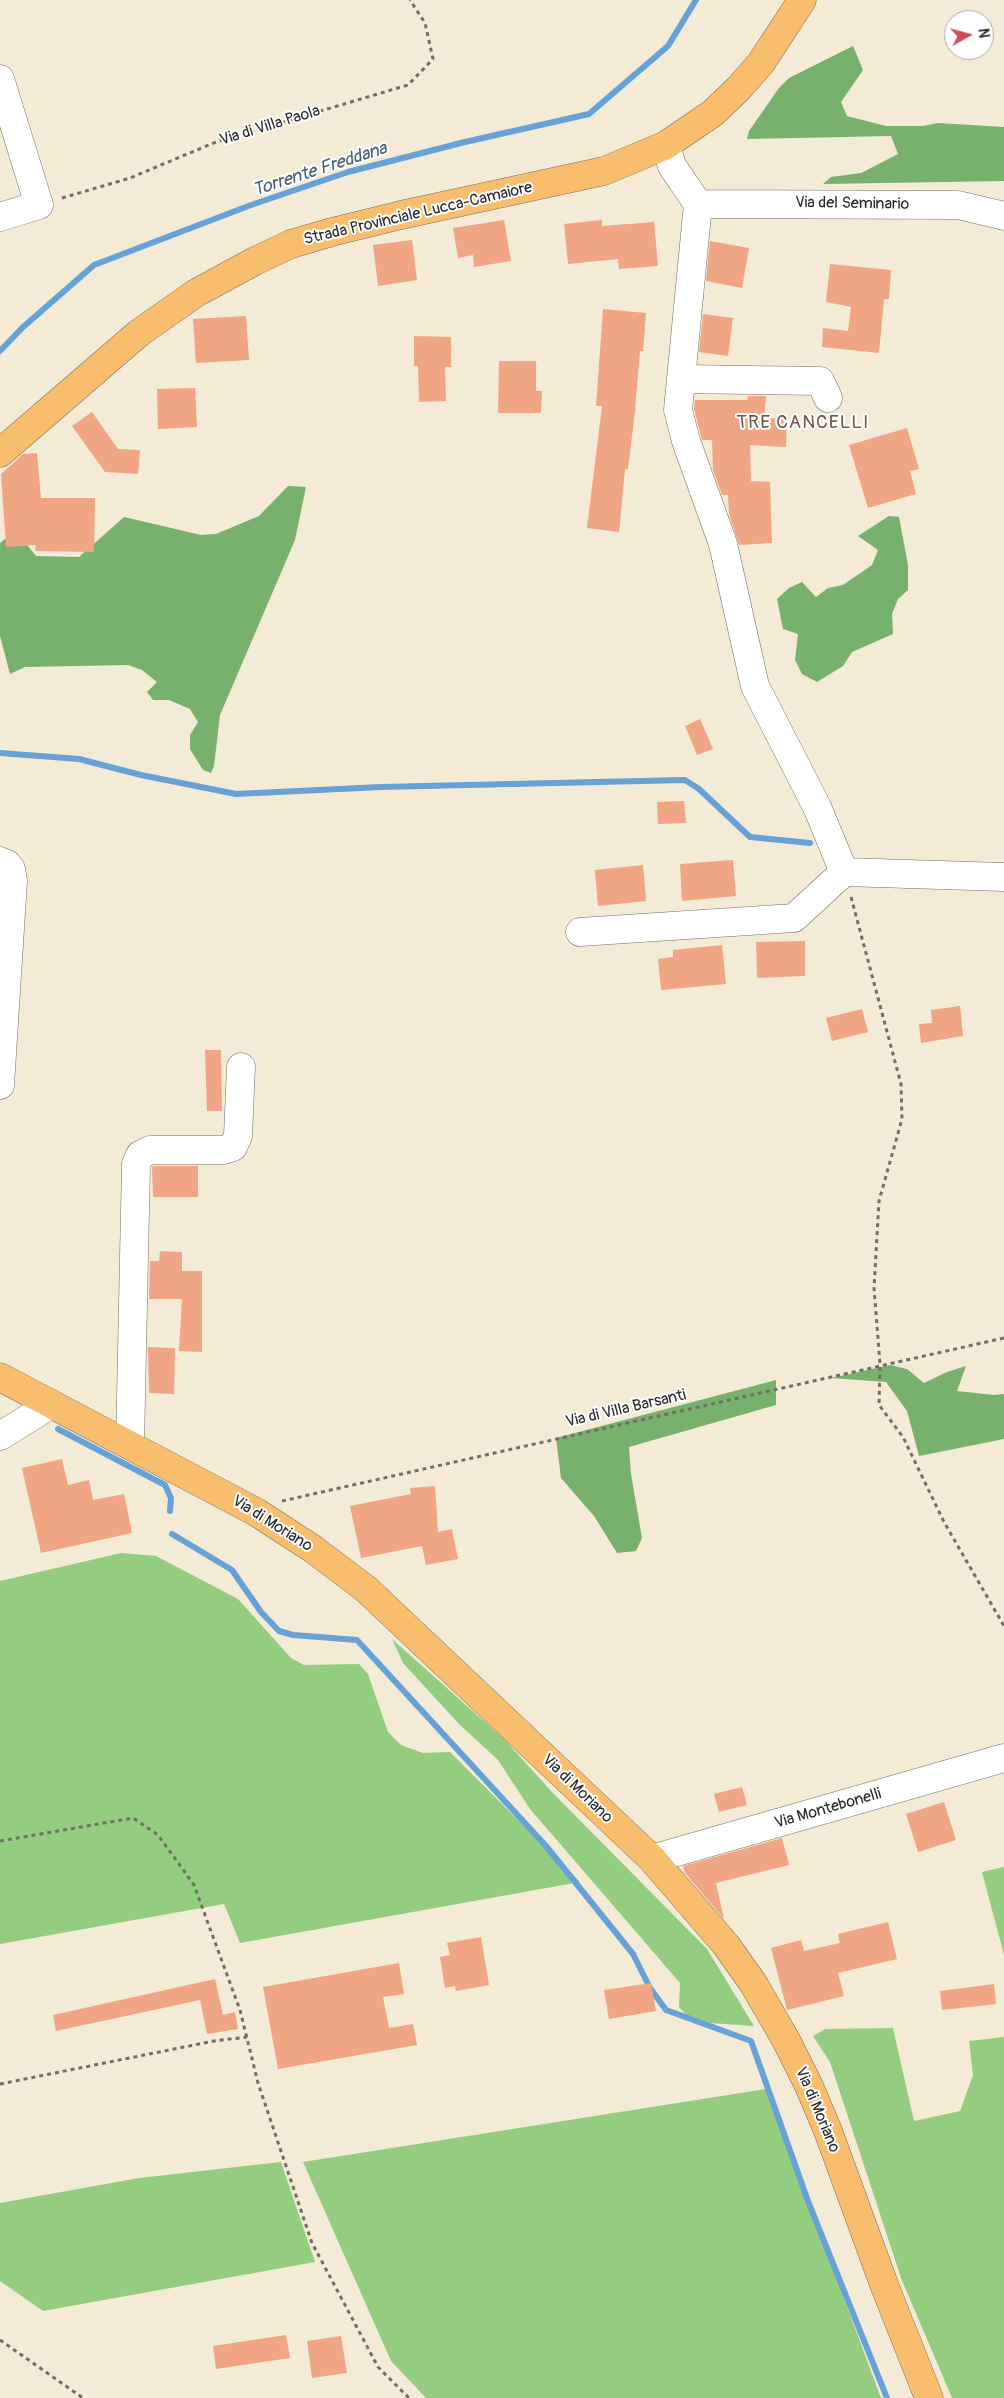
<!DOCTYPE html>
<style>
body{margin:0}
#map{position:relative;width:1004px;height:2398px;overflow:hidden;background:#f3ebd5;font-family:Pangolin,sans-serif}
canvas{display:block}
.north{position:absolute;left:944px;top:10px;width:50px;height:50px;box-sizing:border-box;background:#fff;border:1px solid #aaa;border-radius:50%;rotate:83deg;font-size:14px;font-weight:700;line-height:20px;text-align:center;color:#2b2b2b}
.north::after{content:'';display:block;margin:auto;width:18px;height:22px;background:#d1495b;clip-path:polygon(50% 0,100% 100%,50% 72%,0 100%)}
</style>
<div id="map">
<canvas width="1004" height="2398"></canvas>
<div class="north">N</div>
</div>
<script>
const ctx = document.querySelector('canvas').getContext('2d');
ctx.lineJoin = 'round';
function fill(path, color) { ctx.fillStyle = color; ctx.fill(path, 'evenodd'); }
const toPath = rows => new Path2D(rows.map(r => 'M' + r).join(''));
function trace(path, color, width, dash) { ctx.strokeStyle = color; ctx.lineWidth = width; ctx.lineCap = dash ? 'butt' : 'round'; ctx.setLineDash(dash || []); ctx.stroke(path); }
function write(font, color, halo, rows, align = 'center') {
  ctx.font = font + ' Pangolin,sans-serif'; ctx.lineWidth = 4; ctx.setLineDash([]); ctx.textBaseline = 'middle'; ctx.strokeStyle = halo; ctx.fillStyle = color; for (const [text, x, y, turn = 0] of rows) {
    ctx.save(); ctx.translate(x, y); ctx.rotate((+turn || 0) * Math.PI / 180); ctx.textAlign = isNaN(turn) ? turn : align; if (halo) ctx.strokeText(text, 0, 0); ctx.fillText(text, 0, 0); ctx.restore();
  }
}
const green = toPath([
 [121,1553,156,1556,238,1599,291,1658,304,1665,359,1664,368,1674,388,1732,401,1745,423,1753,450,1752,580,1882,240,1943,224,1904,0,1944,0,1581],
 [392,1639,505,1740,551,1791,707,1949,754,2026,710,2023,688,2017,679,2007,680,1983,530,1809,498,1760,459,1724,403,1663],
 [1004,1867,1004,1955,982,1872],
 [893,2028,914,2121,960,2111,973,2075,969,2041,1004,2037,1004,2398,952,2398,901,2278,830,2062,813,2036,825,2029],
 [766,2089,881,2398,426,2398,391,2361,303,2162],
 [281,2162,315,2262,43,2311,0,2281,0,2203,139,2178]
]);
const forest = toPath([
 [853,46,863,70,841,102,847,116,886,126,923,126,938,123,1004,127,1004,181,823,184,831,177,861,173,898,154,891,136,747,139,749,131,779,88,789,78],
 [288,486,306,487,295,540,220,715,214,766,211,773,203,770,190,749,190,735,198,722,190,709,169,700,153,700,147,692,157,682,142,670,128,665,25,667,10,674,0,636,0,543,5,539,20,536,36,556,79,557,124,517,201,535,216,534,259,516],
 [889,516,899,517,908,565,908,590,898,599,892,614,893,634,852,652,843,666,817,682,802,674,795,660,798,634,783,629,777,599,789,588,802,582,816,597,828,588,843,585,872,565,878,550,858,536],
 [890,1365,907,1369,924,1383,947,1372,966,1366,957,1391,994,1395,1004,1394,1004,1439,919,1456,907,1411,886,1382,831,1378],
 [776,1380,776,1405,629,1447,631,1474,642,1538,636,1551,617,1553,594,1516,561,1478,556,1438]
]);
const stream = toPath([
 [0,351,22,328,94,265,251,205,348,172,465,142,589,114,668,46,696,0],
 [0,753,79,759,141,775,236,794,381,787,685,780,699,789,750,837,810,843],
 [58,1429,165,1485,171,1498,170,1511],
 [172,1534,232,1570,261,1612,279,1631,293,1635,357,1640,546,1846,633,1954,650,1988,666,2010,751,2041,808,2201,887,2398]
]);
const building = toPath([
 [504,220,511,261,474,267,473,255,458,258,453,228],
 [602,220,602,226,654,222,658,266,619,269,618,259,568,264,564,224],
 [412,240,417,280,378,286,373,245],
 [710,241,749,248,742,288,706,281],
 [830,264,891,270,889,299,884,299,879,353,822,347,823,328,848,331,851,307,826,302],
 [603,309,646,313,643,351,640,351,635,411,628,469,625,469,619,532,587,528,602,406,596,406],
 [703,314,733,318,728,356,699,352],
 [246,316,249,360,196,363,193,319],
 [414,336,451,337,451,367,445,367,446,401,419,402,418,366,414,366],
 [499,361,536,361,536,391,542,391,541,413,498,413],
 [195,388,197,427,158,429,157,389],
 [748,396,766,396,764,418,787,419,786,447,750,445,751,481,770,482,772,543,739,545,729,514,728,495,722,495,713,470,712,440,702,440,694,409,695,400,747,400],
 [92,412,118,449,140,450,138,474,105,472,72,426],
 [907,428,919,469,910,471,916,494,868,508,849,445],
 [37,453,41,498,95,498,94,552,35,551,36,545,6,547,1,474,23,454],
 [700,719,713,749,697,755,685,726],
 [684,801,686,823,658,824,657,802],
 [733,860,736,896,682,901,680,864],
 [643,865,646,901,598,906,595,870],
 [805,941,805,976,757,978,756,942],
 [722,945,726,984,661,990,658,959,673,957,673,950],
 [960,1006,963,1036,921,1043,919,1024,932,1023,931,1010],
 [862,1009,868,1032,832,1041,826,1018],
 [205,1050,221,1050,222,1111,207,1111],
 [154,1166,198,1166,198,1197,153,1197,152,1167],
 [160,1251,182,1252,182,1271,202,1271,202,1352,179,1351,182,1299,149,1299,150,1261,159,1261],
 [148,1347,175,1348,174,1394,149,1393],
 [62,1459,68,1485,89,1480,93,1500,124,1494,132,1533,41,1553,22,1468],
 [435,1486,438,1532,452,1529,458,1559,426,1565,422,1546,361,1558,350,1506,411,1494,410,1488],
 [742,1787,747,1805,719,1812,714,1794],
 [944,1802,956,1840,918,1852,906,1814],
 [782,1838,789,1865,716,1883,724,1919,685,1873,683,1866],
 [888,1922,897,1959,838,1973,844,1996,787,2010,771,1948,801,1940,804,1951,840,1943,838,1934],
 [481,1937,489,1985,456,1991,455,1986,445,1988,440,1957,450,1955,447,1943],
 [399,1963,404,1994,383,1997,389,2028,413,2024,417,2045,278,2069,263,1987],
 [215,1979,223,2015,235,2012,238,2029,207,2034,200,2000,56,2031,53,2015],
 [651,1983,656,2011,609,2019,604,1990],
 [994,1984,996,2004,942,2010,940,1991],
 [286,2335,290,2358,216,2369,213,2346],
 [341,2336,347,2373,312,2378,307,2341]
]);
const path = toPath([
 [62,198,130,178,216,142,408,85,433,59,425,23,410,0],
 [851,897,901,1084,902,1119,879,1201,874,1288,880,1364,879,1405,903,1437,944,1522,1004,1626],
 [282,1501,1004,1338],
 [0,1841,133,1818,158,1835,194,1885,240,2010,258,2083,312,2243,378,2367,409,2398],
 [0,2084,214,2041,247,2037],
 [0,2340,83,2398]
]);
const minor = toPath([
 [0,79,39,205,0,217],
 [698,204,958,205,1004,216],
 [681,379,820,381,828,398],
 [0,861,7,864,11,869,13,881,0,1085],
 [844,872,1004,877],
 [580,932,794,918,844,872,817,807,755,686,723,544,686,441,678,410,698,204,672,166,666,145],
 [0,1436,52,1404],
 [130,1445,136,1164,140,1155,150,1150,224,1150,233,1147,238,1136,241,1067],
 [652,1859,1004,1758]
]);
const major = toPath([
 [0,453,139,333,196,293,255,261,291,244,332,232,401,215,604,171,666,145,713,113,739,88,761,63,802,0],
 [0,1377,256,1512,313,1549,366,1589,652,1859,726,1945,753,1983,786,2040,809,2086,828,2131,885,2287,929,2398]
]);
const streetNames = [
 ["Via di Villa Paola",270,126,-17],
 ["Via del Seminario",852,204,1],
 ["Strada Provinciale Lucca-Camaiore",418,214,-13],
 ["Via di Villa Barsanti",626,1409,-13],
 ["Via di Moriano",272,1524,32],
 ["Via di Moriano",577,1789,44],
 ["Via Montebonelli",828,1809,-16],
 ["Via di Moriano",817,2110,67]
];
const waterNames = [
 ["Torrente Freddana",320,170,-18]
];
const quarterNames = [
 ["TRE CANCELLI",803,423]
];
fill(green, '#95cd80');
fill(forest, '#78b06e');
trace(stream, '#66a1d7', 6);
fill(building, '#f0a584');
trace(minor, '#716e66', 29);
trace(major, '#716e66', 29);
trace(path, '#716e66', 3, [4, 4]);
trace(minor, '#fff', 28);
trace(major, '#f9be6d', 28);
write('16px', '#2b2b2b', '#fff', streetNames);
write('italic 18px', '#466078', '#fff', waterNames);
ctx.letterSpacing = '1px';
write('19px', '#70564a', '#fff', quarterNames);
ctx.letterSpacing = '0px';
</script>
